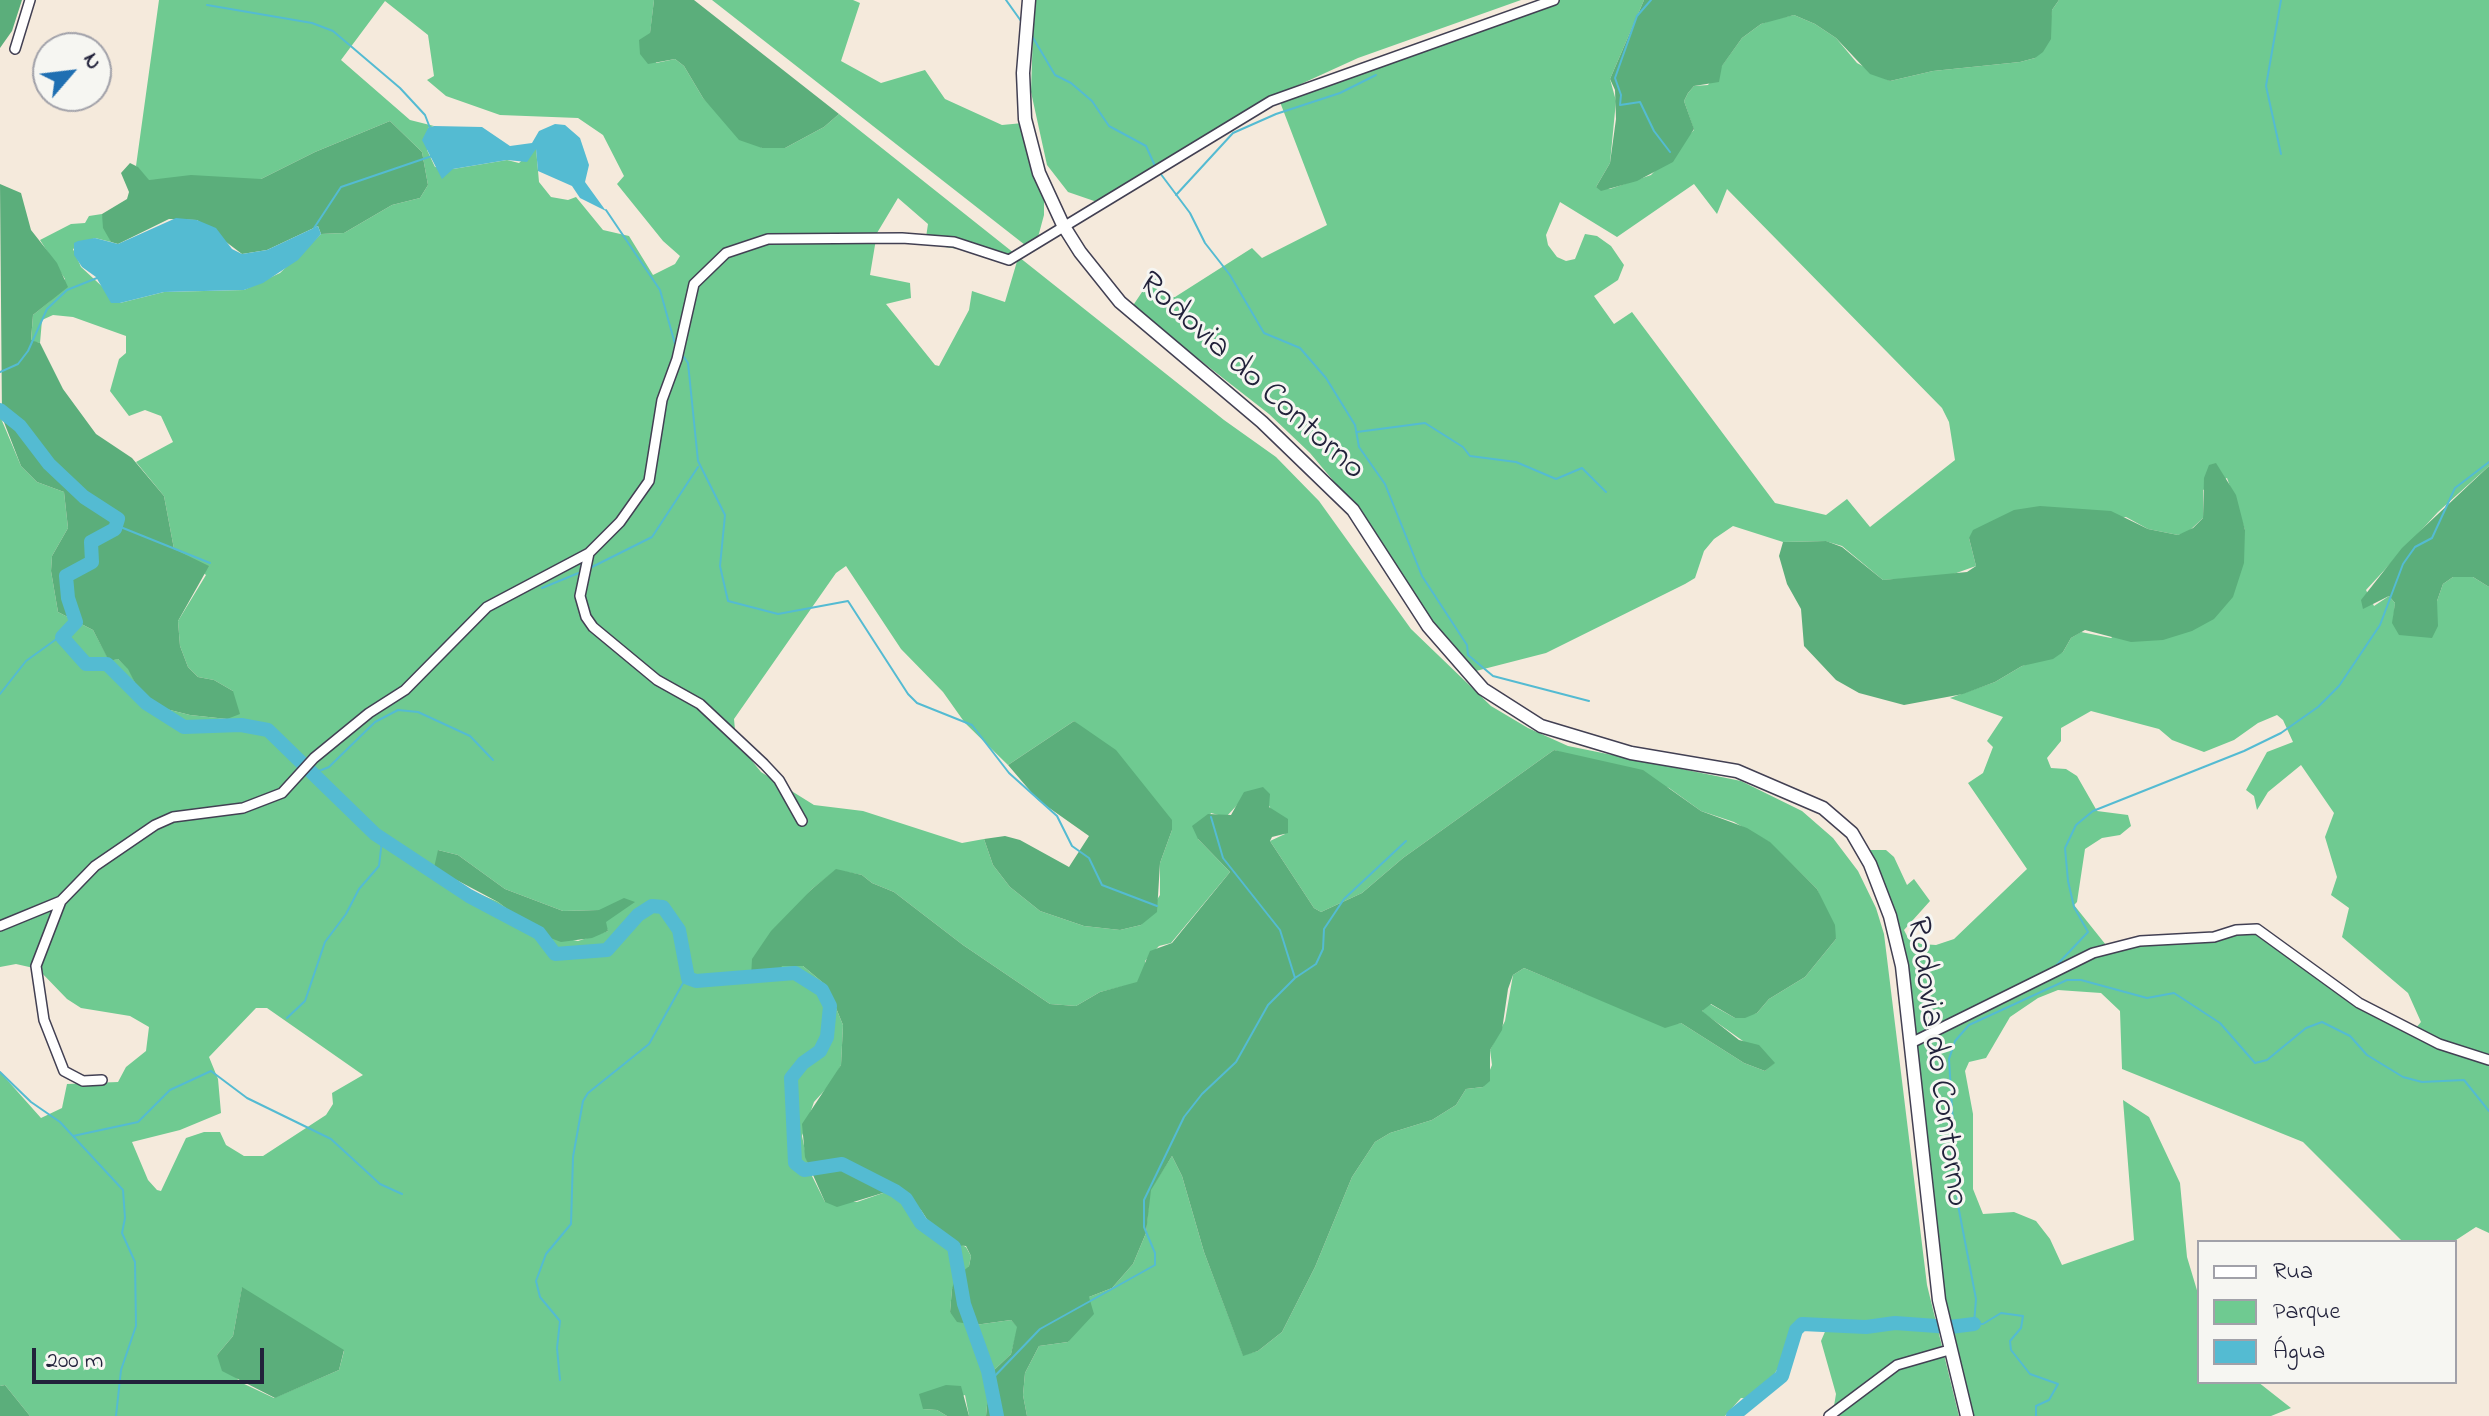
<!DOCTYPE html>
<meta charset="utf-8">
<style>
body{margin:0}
#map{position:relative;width:2489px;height:1416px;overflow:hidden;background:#f5eadc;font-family:"Indie Flower",sans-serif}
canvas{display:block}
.legend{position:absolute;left:2197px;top:1240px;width:260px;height:144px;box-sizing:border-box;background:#f6f6f2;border:2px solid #a1a1a9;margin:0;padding:10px 14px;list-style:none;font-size:24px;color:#22223b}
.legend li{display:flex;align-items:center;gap:16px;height:40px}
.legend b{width:40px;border:2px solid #a1a1a9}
.north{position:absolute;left:32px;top:32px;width:80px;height:80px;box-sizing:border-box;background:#f6f6f2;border:2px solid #a1a1a9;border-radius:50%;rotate:62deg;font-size:22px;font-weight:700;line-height:32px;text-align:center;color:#22223b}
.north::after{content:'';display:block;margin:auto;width:28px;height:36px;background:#1f6fb2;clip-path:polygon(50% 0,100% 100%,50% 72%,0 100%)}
.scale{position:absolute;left:32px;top:1348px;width:232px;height:36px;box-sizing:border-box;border:4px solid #22223b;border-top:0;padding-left:10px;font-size:24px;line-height:28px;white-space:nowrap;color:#22223b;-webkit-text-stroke:6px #f6f6f2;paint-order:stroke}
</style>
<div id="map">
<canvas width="2489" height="1416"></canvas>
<ul class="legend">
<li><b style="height:10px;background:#fff"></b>Rua</li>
<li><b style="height:22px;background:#6fca91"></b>Parque</li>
<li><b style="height:22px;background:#54bbd2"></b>Água</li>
</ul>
<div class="north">N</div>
<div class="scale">200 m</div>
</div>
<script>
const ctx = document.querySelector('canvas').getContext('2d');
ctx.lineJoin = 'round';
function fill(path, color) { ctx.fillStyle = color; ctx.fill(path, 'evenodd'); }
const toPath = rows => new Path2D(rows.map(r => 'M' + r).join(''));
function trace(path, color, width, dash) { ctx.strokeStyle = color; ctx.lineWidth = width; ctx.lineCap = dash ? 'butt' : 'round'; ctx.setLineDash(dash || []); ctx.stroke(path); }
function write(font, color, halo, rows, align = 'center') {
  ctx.font = font + ' "Indie Flower",sans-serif'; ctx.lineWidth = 6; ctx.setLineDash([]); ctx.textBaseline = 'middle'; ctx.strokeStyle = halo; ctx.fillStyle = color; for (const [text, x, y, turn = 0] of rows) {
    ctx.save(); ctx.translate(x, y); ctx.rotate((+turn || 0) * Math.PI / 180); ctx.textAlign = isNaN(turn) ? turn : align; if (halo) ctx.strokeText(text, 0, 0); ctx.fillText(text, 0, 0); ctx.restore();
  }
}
const green = toPath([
 [159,0,654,0,650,34,656,63,675,59,684,66,703,98,762,148,785,148,824,127,839,114,1224,420,1276,457,1319,501,1411,629,1491,706,1528,728,1568,746,1741,781,1802,811,1833,838,1858,871,1876,908,1884,934,1927,1285,1959,1416,1824,1416,1834,1406,1836,1394,1821,1341,1827,1327,1820,1319,1797,1322,1790,1332,1784,1359,1764,1390,1750,1399,1741,1398,1725,1416,1027,1416,1023,1395,1025,1373,1039,1346,1068,1342,1089,1297,1112,1288,1133,1264,1146,1233,1150,1190,1172,1156,1182,1176,1204,1252,1243,1355,1258,1351,1282,1332,1315,1267,1352,1177,1375,1142,1390,1133,1432,1120,1456,1105,1466,1089,1483,1087,1492,1065,1490,1050,1505,1021,1513,975,1524,968,1581,992,1672,1024,1681,1023,1744,1063,1765,1071,1774,1063,1702,1012,1704,1006,1710,1004,1735,1018,1757,1013,1769,999,1805,977,1836,939,1817,889,1769,842,1734,822,1701,811,1669,788,1554,750,1403,858,1362,893,1321,912,1314,908,1270,841,1285,834,1268,804,1239,803,1226,817,1211,813,1198,839,1230,872,1171,943,1159,946,1145,961,1145,971,1137,983,1100,992,1076,1006,1050,1004,963,945,894,892,872,883,862,875,836,870,812,889,790,915,751,978,782,966,803,966,827,986,843,1025,841,1065,833,1081,814,1102,802,1136,809,1170,825,1202,857,1202,886,1192,904,1195,921,1210,931,1230,966,1247,971,1256,969,1266,952,1289,950,1312,975,1325,1011,1320,1018,1327,1011,1354,990,1374,986,1416,969,1416,965,1395,923,1409,937,1410,947,1416,30,1416,5,1385,0,1386,0,1072,41,1118,62,1108,67,1084,118,1082,126,1067,146,1051,149,1027,130,1016,81,1008,67,999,38,969,16,964,0,967,0,416,21,466,37,482,64,492,68,528,52,556,51,571,58,612,93,630,109,660,118,659,129,669,138,689,158,707,190,715,227,719,233,691,214,680,198,677,188,667,180,646,178,621,206,575,174,549,164,496,136,462,173,442,161,416,145,410,129,416,110,391,119,359,126,353,126,336,73,317,53,315,42,320,40,343,31,341,33,315,50,301,65,279,40,240,71,224,85,223,89,216,102,214,111,242,95,238,73,249,81,267,120,303,164,292,244,290,280,273,321,234,344,233,392,205,420,198,428,185,422,152,390,121,315,152,261,179,148,180,136,166],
 [385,1,428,35,434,76,427,80,446,96,500,115,578,118,603,135,624,176,617,184,663,241,680,256,675,264,653,275,629,236,603,230,576,197,568,200,551,197,539,182,536,148,519,163,507,160,453,169,435,167,427,150,428,128,434,126,410,120,341,60],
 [898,198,928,224,925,244,1018,258,1005,302,972,291,969,310,939,366,935,365,886,304,911,298,910,283,870,275,877,233],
 [846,566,901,649,943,692,965,723,1008,765,1074,721,1172,830,1160,863,1160,895,1141,925,1120,930,1084,926,1040,911,1010,887,993,865,984,839,962,843,863,811,814,805,761,772,736,741,734,719,836,573],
 [438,850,458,855,505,889,563,911,599,910,608,931,578,941,540,934,498,902,461,886],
 [256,1008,267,1008,363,1075,332,1093,333,1104,326,1115,263,1156,244,1156,226,1145,220,1132,204,1132,186,1138,161,1191,157,1190,148,1180,132,1142,180,1130,221,1113,218,1079,209,1057],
 [242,1288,344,1351,339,1370,274,1398,240,1382,217,1355,233,1336],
 [712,0,853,0,860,3,841,61,881,83,925,70,945,99,1002,125,1023,123,1044,199,1044,215,1034,252],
 [1034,0,1521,0,1358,58,1279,94,1100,203,1068,192,1047,165,1031,92],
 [1560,0,1644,0,1610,79,1616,101,1610,163,1596,187,1610,189,1651,175,1694,130,1684,101,1688,93,1694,86,1708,85,1742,38,1761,24,1775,19,1794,15,1815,24,1836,38,1857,63,1890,81,1933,71,2020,62,2035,58,2050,23,2052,10,2059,0,2489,0,2489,466,2438,512,2366,590,2374,606,2389,596,2395,603,2393,623,2437,601,2443,584,2453,577,2473,577,2489,587,2489,1233,2476,1227,2453,1242,2403,1242,2303,1142,2122,1069,2120,1011,2101,993,2058,990,2038,998,2010,1017,1986,1058,1969,1062,1965,1071,1973,1114,1973,1189,1983,1214,2014,1212,2036,1221,2050,1239,2062,1265,2134,1240,2123,1100,2149,1117,2180,1183,2187,1257,2199,1297,2199,1382,2258,1382,2291,1408,2271,1416,1973,1416,1940,1286,1900,946,1863,854,1870,850,1886,850,1894,857,1907,885,1914,879,1930,901,1904,930,1908,938,1921,944,1936,945,1954,939,2027,869,1968,783,1983,773,1993,747,1987,741,2003,717,1950,698,1995,682,2022,666,2063,652,2071,638,2081,632,2111,638,2245,530,2227,478,2203,490,2203,518,2188,532,2178,535,2148,529,2126,517,1969,538,1976,566,1948,576,1883,580,1842,546,1825,541,1783,542,1733,526,1714,539,1704,551,1695,578,1685,584,1546,653,1472,672,1452,650,1347,497,1310,453,1269,414,1132,307,1154,274,1169,297,1175,297,1252,248,1262,258,1327,225,1280,102,1415,48],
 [1694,184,1717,214,1727,189,1942,408,1949,422,1955,460,1870,527,1847,499,1826,515,1775,503,1632,312,1614,324,1594,296,1618,280,1624,265,1611,246,1597,236,1585,234,1575,259,1566,261,1557,257,1548,245,1546,235,1560,202,1617,237],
 [2091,711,2159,729,2172,740,2204,752,2234,740,2258,723,2277,715,2283,720,2293,742,2267,752,2246,790,2254,796,2257,810,2268,792,2301,765,2334,813,2325,837,2337,877,2331,895,2349,908,2342,937,2408,993,2421,1022,2415,1029,2314,977,2259,924,2237,926,2207,938,2141,935,2110,950,2074,905,2077,902,2085,849,2102,838,2120,835,2131,826,2128,815,2097,811,2077,776,2066,769,2051,768,2047,758,2061,741,2061,728]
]);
const forest = toPath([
 [0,0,22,0,12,31,0,48],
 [654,0,694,0,839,114,824,127,785,148,762,148,739,140,703,98,684,66,675,59,648,64,640,54,639,40,650,33],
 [1644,0,2059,0,2052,10,2051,39,2043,52,2035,58,2020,62,1933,71,1890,81,1870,74,1836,38,1815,24,1794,15,1761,24,1742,38,1722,66,1719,82,1694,86,1688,93,1684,101,1694,129,1673,162,1637,181,1601,191,1596,187,1610,163,1616,119,1615,90,1610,79],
 [390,121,422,152,428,185,420,198,392,205,344,233,321,234,318,226,267,250,242,254,197,220,169,219,118,244,111,242,103,228,102,214,127,199,129,192,121,173,130,163,138,167,149,180,191,175,261,179,315,152],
 [0,184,21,193,31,230,57,263,68,287,33,315,31,340,40,343,63,389,96,434,132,458,164,496,174,549,209,566,178,621,180,646,188,667,198,677,214,680,233,691,240,714,227,719,190,715,158,707,138,689,128,669,118,659,109,661,93,630,58,612,51,571,52,556,68,528,64,492,37,482,21,466,2,417],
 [2216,463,2236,495,2245,530,2244,563,2233,597,2214,619,2192,631,2163,640,2131,642,2085,630,2071,638,2063,652,2053,659,2022,666,1995,682,1963,694,1904,705,1859,693,1836,680,1804,646,1801,609,1787,584,1779,556,1783,542,1826,541,1842,547,1883,580,1967,572,1976,566,1969,538,1973,530,2014,510,2040,506,2111,511,2148,529,2178,535,2193,528,2203,518,2204,478,2209,465],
 [2489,466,2489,587,2473,577,2453,577,2443,584,2437,601,2438,626,2432,638,2399,635,2392,623,2395,603,2389,596,2363,609,2361,600,2402,548],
 [1074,721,1116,750,1172,820,1172,830,1160,863,1157,912,1141,925,1120,930,1084,926,1040,911,1010,887,993,865,984,839,1005,836,1020,840,1069,867,1089,836,1038,800,1008,765],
 [1554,750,1643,770,1701,811,1747,828,1770,842,1817,889,1835,925,1836,939,1805,977,1769,999,1757,1013,1745,1018,1735,1018,1711,1004,1702,1011,1739,1040,1759,1045,1775,1063,1765,1071,1744,1063,1681,1023,1665,1028,1524,968,1513,975,1508,989,1502,1030,1490,1050,1490,1081,1483,1087,1466,1089,1456,1105,1432,1120,1390,1133,1375,1142,1352,1177,1315,1267,1282,1332,1258,1351,1243,1356,1204,1252,1182,1176,1172,1156,1151,1190,1146,1233,1133,1264,1112,1288,1089,1297,1094,1314,1068,1342,1039,1346,1025,1373,1023,1395,1027,1416,986,1416,990,1374,1011,1354,1017,1327,1011,1320,975,1325,957,1322,950,1312,952,1289,955,1279,969,1266,971,1256,966,1246,943,1244,921,1210,904,1195,886,1192,837,1207,825,1202,805,1157,802,1124,841,1065,843,1025,827,986,803,966,782,966,778,977,769,972,751,978,752,959,771,931,812,889,836,869,862,875,872,883,894,892,963,945,1050,1004,1076,1006,1100,992,1137,982,1150,951,1172,943,1230,872,1198,839,1192,826,1208,814,1231,815,1244,792,1263,787,1270,794,1269,807,1288,819,1288,833,1272,837,1270,841,1314,908,1321,912,1362,893,1403,858],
 [438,850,458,855,505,889,563,911,599,910,624,898,635,902,606,922,608,931,592,938,561,942,540,934,498,902,434,868],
 [242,1287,344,1350,339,1370,275,1398,222,1371,217,1355,233,1336],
 [5,1385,30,1416,0,1416,0,1386],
 [946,1385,961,1386,969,1416,947,1416,937,1410,923,1409,919,1394]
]);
const water = toPath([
 [555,124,565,125,580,138,589,165,585,182,606,211,580,198,572,186,538,171,536,149,527,162,507,160,453,169,442,179,422,140,428,128,434,126,482,127,510,146,532,143,539,131],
 [176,218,197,220,216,228,232,249,242,254,267,250,318,226,321,234,298,260,263,283,244,290,164,292,120,303,111,303,96,277,82,267,74,255,74,243,78,241,95,238,118,244]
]);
const stream = toPath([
 [1006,0,1021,21],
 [1651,0,1637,16,1615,78,1621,95,1620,105,1640,102,1654,131,1670,152],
 [2281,0,2266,86,2281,154],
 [207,5,312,23,333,31,400,88,425,115,430,128],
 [1032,36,1055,75,1071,83,1092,101,1109,126,1146,146,1156,168],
 [1160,173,1190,213,1205,243,1230,275,1264,333,1300,348,1326,378,1355,425,1359,447,1385,484,1422,576,1467,645,1468,655,1493,676,1589,701],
 [1176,195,1233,133,1276,114,1340,93,1376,75],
 [606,210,660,290,675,344],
 [314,228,341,187,432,156],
 [681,353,688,363,698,461,725,515,720,566,728,601,778,614,848,601,908,694,917,703,972,725,1009,773,1057,816,1072,846,1089,858,1102,885,1157,906],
 [0,372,18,364,28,351,47,309,67,290,97,278],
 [1357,432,1425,423,1463,447,1470,456,1516,462,1556,479,1582,468,1606,492],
 [118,526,210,563],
 [590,568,652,537,698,467],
 [542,588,581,572],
 [0,694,26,661,62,635],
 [310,768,319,771,329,767,375,722,398,710,418,712,470,736,493,760],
 [1211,817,1223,858,1280,930,1295,978],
 [2052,970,2088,932,2074,907,2068,881,2065,848,2076,825,2093,811,2244,751,2281,733,2318,707,2339,686,2380,625,2403,564,2415,547,2432,538,2455,488,2489,462],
 [287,1018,305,1001,325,942,346,914,359,889,379,866,382,840],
 [0,1072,31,1102,60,1122,123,1190,125,1218,122,1233,135,1262,136,1326,121,1370,116,1416],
 [73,1136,138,1122,170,1090,211,1071,247,1098,331,1139,380,1184,402,1194],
 [560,1380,557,1348,560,1321,540,1297,536,1281,546,1254,571,1224,573,1157,583,1101,588,1093,649,1044,687,976],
 [990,1381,1040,1329,1155,1265,1155,1253,1144,1227,1144,1200,1184,1117,1202,1094,1236,1062,1268,1005,1295,978,1316,964,1323,949,1324,929,1344,899,1406,841],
 [2036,1416,2036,1406,2049,1400,2058,1384,2030,1374,2011,1350,2010,1341,2021,1328,2023,1316,2001,1313,1983,1324,1974,1324,1976,1299,1958,1205,1949,1059,1955,1041,1969,1025,2067,980,2081,980,2147,998,2174,993,2220,1023,2255,1063,2267,1060,2306,1028,2322,1022,2350,1036,2367,1055,2403,1077,2422,1082,2464,1080,2489,1111]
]);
const river = toPath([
 [0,410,20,426,49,464,84,497,118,519,115,529,91,542,92,562,66,576,68,598,76,622,62,637,86,664,107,664,146,703,184,727,241,725,268,730,375,834,469,896,539,933,555,954,607,950,638,915,652,906,663,907,679,930,688,978,696,981,795,973,822,990,830,1006,827,1037,820,1051,803,1063,791,1078,795,1163,804,1170,842,1164,895,1191,906,1199,921,1223,954,1247,964,1304,988,1371,997,1416],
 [1733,1416,1782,1376,1796,1330,1802,1324,1866,1327,1895,1323,1950,1327,1974,1324]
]);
const minor = toPath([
 [15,49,30,0],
 [589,553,580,596,586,617,593,627,657,680,700,704,764,764,779,780,802,821],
 [61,901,36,966,44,1020,64,1071,83,1081,102,1080],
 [0,926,61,901,95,866,155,825,173,817,243,808,282,793,314,758,369,713,405,690,487,607,589,553,620,522,649,481,662,400,677,359,694,284,726,253,768,239,902,238,954,242,1009,260,1271,101,1554,0],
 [1911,1043,2093,953,2140,941,2214,937,2236,930,2257,929,2359,1003,2439,1044,2489,1060],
 [1829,1416,1897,1365,1949,1350]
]);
const major = toPath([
 [1029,0,1023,73,1025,119,1039,173,1063,225,1080,252,1120,302,1262,422,1353,510,1428,626,1483,689,1541,726,1631,753,1737,771,1823,808,1852,833,1870,864,1890,916,1902,966,1939,1300,1967,1416]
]);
const streetNames = [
 ["Rodovia do Contorno",1250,378,42],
 ["Rodovia do Contorno",1935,1062,82]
];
fill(green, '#6fca91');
fill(forest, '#5bae7b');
fill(water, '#54bbd2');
trace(stream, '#54bbd2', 2);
trace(river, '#54bbd2', 14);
trace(minor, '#424053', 12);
trace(major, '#424053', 15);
trace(minor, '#fff', 9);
trace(major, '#fff', 12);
write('34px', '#22223b', '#f6f6f2', streetNames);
</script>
